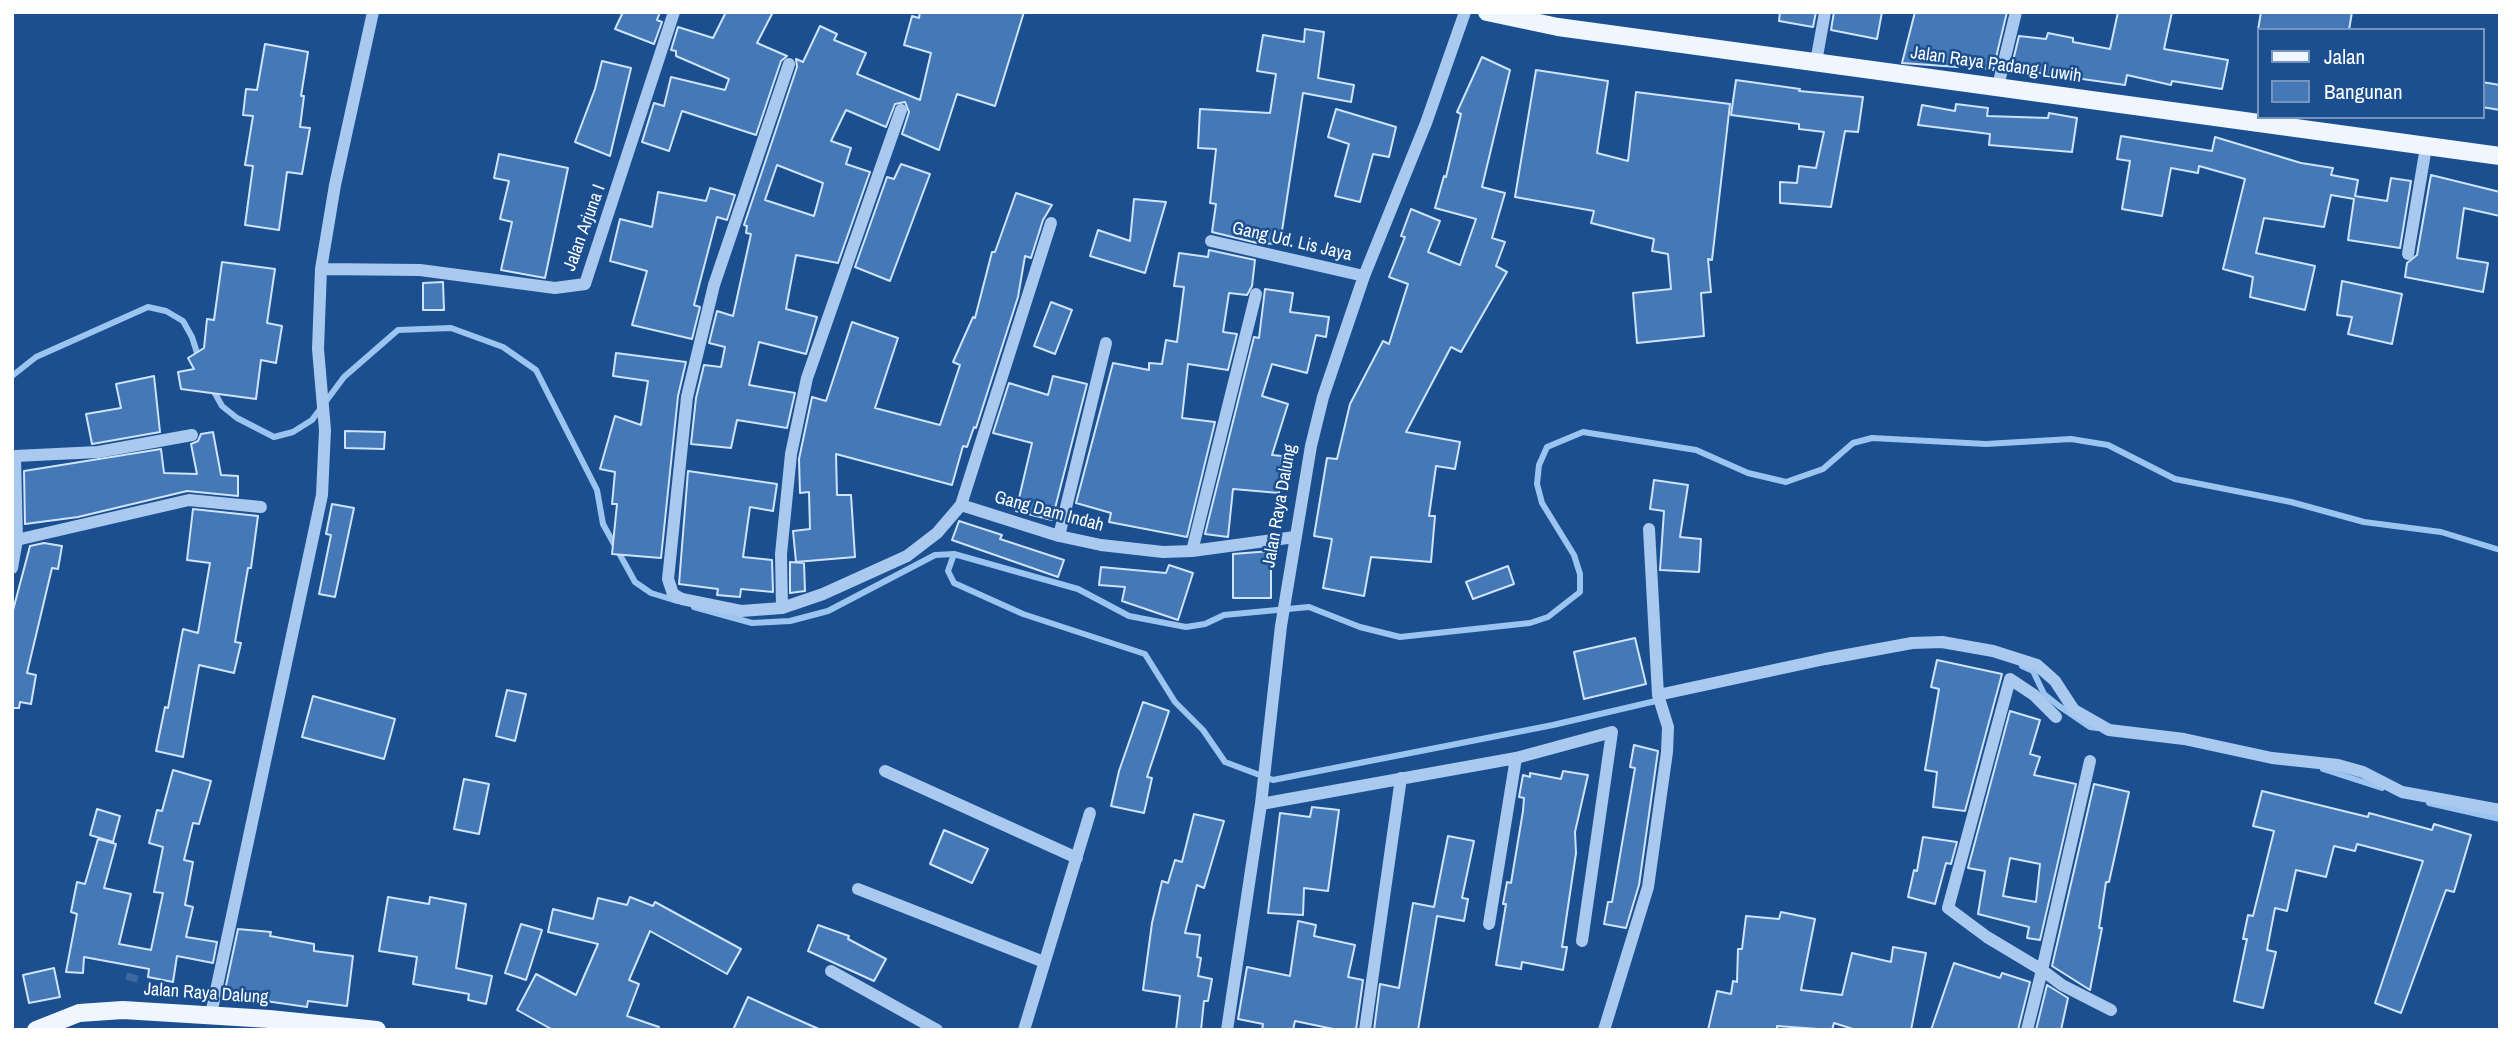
<!DOCTYPE html>
<style>
body{margin:0}
#map{position:relative;width:2512px;height:1042px;overflow:hidden;background:#1b4f8f;font-family:"Archivo Narrow",sans-serif}
canvas{display:block}
.frame{position:absolute;inset:0;border:14px solid #fff;pointer-events:none}
.legend{position:absolute;left:2257px;top:28px;width:228px;height:91px;box-sizing:border-box;background:#1b4f8f;border:2px solid #7695bc;margin:0;padding:9px 12px;list-style:none;font-size:21px;color:#fff}
.legend li{display:flex;align-items:center;gap:14px;height:35px}
.legend b{width:35px;border:2px solid #7695bc}
</style>
<div id="map">
<canvas width="2512" height="1042"></canvas>
<div class="frame"></div>
<ul class="legend">
<li><b style="height:9px;background:#f0f6ff"></b>Jalan</li>
<li><b style="height:19px;background:#4478b7"></b>Bangunan</li>
</ul>
</div>
<script>
const ctx = document.querySelector('canvas').getContext('2d');
ctx.lineJoin = 'round';
const toPath = rows => new Path2D(rows.map(r => 'M' + r).join(''));
function trace(path, color, width, dash) { ctx.strokeStyle = color; ctx.lineWidth = width; ctx.lineCap = dash ? 'butt' : 'round'; ctx.setLineDash(dash || []); ctx.stroke(path); }
function fill(path, color) { ctx.fillStyle = color; ctx.fill(path, 'evenodd'); }
function write(font, color, halo, rows, align = 'center') {
  ctx.font = font + ' "Archivo Narrow",sans-serif'; ctx.lineWidth = 5; ctx.setLineDash([]); ctx.textBaseline = 'middle'; ctx.strokeStyle = halo; ctx.fillStyle = color; for (const [text, x, y, turn = 0] of rows) {
    ctx.save(); ctx.translate(x, y); ctx.rotate((+turn || 0) * Math.PI / 180); ctx.textAlign = isNaN(turn) ? turn : align; if (halo) ctx.strokeText(text, 0, 0); ctx.fillText(text, 0, 0); ctx.restore();
  }
}
const stream = toPath([
 [12,376,36,357,148,307,166,311,183,321,192,337,199,359],
 [212,388,222,406,237,418,274,437,293,432,312,420,344,377,398,330,451,328,503,347,536,370,597,490,603,524,635,582,651,593,677,601],
 [954,554,948,571,954,583,1023,614,1145,654,1175,702,1203,730,1225,762,1273,780,1553,725,1660,700],
 [694,607,752,623,790,621,828,611,935,555,954,554,1078,589,1129,616,1186,627,1205,624,1224,615,1309,607,1360,627,1400,637,1530,623,1548,617,1580,592,1580,574,1574,555,1542,503,1537,484,1539,465,1547,447,1583,432,1696,450,1748,473,1786,482,1823,469,1853,443,1872,438,1986,444,2071,439,2108,445,2175,479,2291,502,2364,522,2441,532,2500,550],
 [2022,666,2033,671,2044,694,2059,706,2090,727,2097,728],
 [2323,769,2382,788],
 [2429,803,2500,819]
]);
const building = toPath([
 [623,12,660,12,657,20,662,22,654,44,615,29,623,12],
 [726,12,773,12,757,43,787,56,781,61,756,135,682,111,669,151,642,142,654,103,664,106,671,77,725,90,729,79,676,56,676,51,671,50,678,27,713,38,726,12],
 [920,12,1024,12,995,106,957,94,939,150,902,134,909,112,905,102,895,104,886,127,846,110,831,141,851,148,846,164,870,172,838,263,796,255,786,309,817,317,806,354,759,342,749,385,795,393,787,428,737,420,731,448,691,444,696,398,704,365,721,367,725,347,709,343,717,311,733,316,751,234,746,233,747,226,744,225,797,67,796,59,803,62,820,26,837,34,834,40,866,53,857,74,920,100,931,53,904,45,912,16,919,18,920,12],
 [777,165,823,183,814,216,765,200,777,165],
 [1780,12,1816,12,1813,27,1779,21,1780,12],
 [1834,12,1882,12,1877,39,1831,30,1834,12],
 [1915,12,2007,12,1993,70,1959,63,1958,67,1902,63,1915,12],
 [2118,12,2172,12,2164,49,2228,60,2222,89,2172,81,2171,85,2127,75,2125,85,2011,69,2019,36,2046,39,2048,33,2073,38,2073,42,2110,49,2118,12],
 [2261,12,2352,12,2349,30,2258,30,2261,12],
 [1305,29,1324,32,1318,78,1354,85,1351,102,1303,93,1280,244,1257,243,1212,232,1216,204,1210,203,1216,149,1198,148,1200,109,1270,113,1276,74,1257,71,1263,35,1304,42,1305,29],
 [265,44,308,52,301,96,304,96,300,127,310,128,302,174,287,172,279,230,245,225,253,166,245,165,253,116,243,115,246,89,257,90,265,44],
 [1482,57,1510,70,1482,187,1505,193,1492,238,1505,242,1496,266,1507,272,1461,352,1451,347,1406,432,1460,442,1455,469,1436,466,1429,516,1435,516,1431,562,1371,557,1364,596,1323,588,1332,539,1314,536,1327,458,1337,459,1350,404,1383,341,1389,344,1408,284,1389,277,1405,237,1401,236,1411,209,1440,221,1428,252,1460,265,1476,219,1435,208,1444,176,1446,177,1461,114,1457,112,1482,57],
 [602,61,631,68,610,156,575,142,595,89,602,61],
 [1536,70,1608,81,1597,153,1628,161,1636,92,1730,104,1712,260,1708,259,1711,292,1701,293,1704,336,1637,343,1633,293,1671,289,1668,254,1652,251,1654,239,1591,223,1594,211,1515,197,1536,70],
 [1736,80,1800,89,1799,91,1863,97,1858,132,1845,131,1831,207,1780,203,1780,182,1797,183,1799,166,1816,168,1824,132,1799,129,1799,124,1731,115,1736,80],
 [2482,82,2500,85,2500,110,2482,107,2482,82],
 [1956,104,1988,108,1987,116,2048,118,2049,113,2077,118,2072,152,1989,145,1990,134,1918,125,1922,105,1955,111,1956,104],
 [1336,109,1396,127,1389,157,1373,154,1360,202,1335,196,1349,144,1328,137,1336,109],
 [2121,136,2212,151,2215,137,2301,163,2333,168,2331,175,2358,180,2355,196,2387,201,2391,178,2411,181,2400,248,2348,240,2354,199,2331,195,2324,227,2264,218,2256,253,2315,266,2305,310,2250,297,2253,277,2223,269,2245,179,2199,166,2198,173,2171,168,2162,216,2122,209,2130,161,2117,159,2121,136],
 [499,154,568,168,545,278,501,270,512,222,500,219,509,181,494,178,499,154],
 [901,164,930,174,890,281,855,267,887,177,894,179,901,164],
 [2431,175,2500,192,2500,216,2464,208,2457,258,2488,263,2483,292,2405,277,2407,263,2417,255,2431,175],
 [710,188,735,195,727,220,717,217,694,305,700,307,692,339,632,325,647,271,610,261,620,219,652,227,658,192,706,201,710,188],
 [1016,193,1052,205,1043,220,1031,258,1025,256,1018,297,976,428,974,427,967,447,963,446,952,485,836,454,837,495,851,495,855,557,796,562,793,531,810,529,809,492,800,493,799,459,812,397,826,401,852,322,898,338,875,408,940,425,960,365,953,362,973,317,975,318,992,252,995,252,1016,193],
 [1134,199,1166,202,1145,273,1090,256,1098,230,1130,241,1134,199],
 [1209,250,1255,260,1252,286,1247,295,1229,293,1223,332,1237,334,1228,370,1188,364,1182,418,1215,422,1187,537,1109,522,1111,513,1076,503,1113,363,1149,370,1149,363,1162,364,1166,340,1177,342,1184,287,1174,286,1179,253,1208,257,1209,250],
 [222,262,275,269,267,323,282,326,276,363,261,360,256,399,181,389,178,372,194,369,188,358,204,348,207,319,214,320,222,262],
 [2342,281,2402,294,2392,344,2348,334,2352,317,2337,315,2342,281],
 [443,282,444,310,423,310,423,283,443,282],
 [1265,289,1293,293,1290,312,1329,317,1326,337,1316,335,1307,373,1272,364,1262,396,1288,404,1272,455,1282,456,1279,493,1233,489,1228,537,1205,534,1254,337,1259,338,1265,289],
 [1051,302,1072,310,1055,354,1034,346,1051,302],
 [616,353,686,362,678,396,661,558,612,554,617,504,612,504,615,472,600,469,615,416,641,425,648,381,613,376,616,353],
 [154,376,160,432,92,444,86,414,121,408,116,384,154,376],
 [1053,376,1087,384,1052,520,1016,511,1032,443,993,433,1009,383,1048,395,1053,376],
 [345,431,385,432,384,449,345,448,345,431],
 [213,432,221,475,238,476,238,496,187,491,78,517,25,524,24,471,161,449,164,473,197,474,191,444,198,441,201,434,213,432],
 [688,471,777,484,773,511,750,507,743,557,772,560,773,592,741,589,740,597,717,595,718,589,679,584,688,471],
 [1654,480,1688,485,1680,537,1701,539,1699,572,1660,570,1664,511,1650,509,1654,480],
 [332,504,354,508,335,597,319,594,331,535,326,534,332,504],
 [193,509,258,516,251,568,248,568,235,642,241,643,234,673,199,665,183,757,156,751,165,707,168,708,183,629,198,633,210,563,187,560,193,509],
 [959,521,1002,535,1000,539,1064,560,1058,577,952,540,959,521],
 [44,543,62,546,58,569,52,568,27,673,36,675,31,704,20,702,19,708,12,708,12,614,30,546,44,543],
 [1271,551,1271,598,1233,598,1233,554,1271,551],
 [790,562,804,563,805,591,790,593,790,562],
 [1169,565,1193,573,1178,620,1122,601,1125,587,1099,585,1101,567,1166,573,1169,565],
 [1508,566,1514,584,1473,599,1466,582,1508,566],
 [1635,638,1646,684,1584,699,1574,652,1635,638],
 [1937,660,2002,674,1965,811,1933,807,1937,772,1925,770,1939,689,1931,687,1937,660],
 [507,690,526,694,515,741,496,736,507,690],
 [313,696,395,719,384,759,302,737,313,696],
 [1143,702,1169,711,1147,777,1152,778,1144,813,1111,806,1119,771,1143,702],
 [2010,711,2040,720,2030,754,2040,757,2034,775,2076,784,2040,940,2027,938,2029,927,1978,914,1985,871,1968,868,2010,711],
 [2010,858,2040,864,2036,902,2003,896,2010,858],
 [1634,745,1658,751,1639,885,1626,928,1604,924,1608,902,1612,902,1635,768,1630,767,1634,745],
 [173,770,211,781,199,824,193,823,184,860,193,862,185,905,193,907,186,937,217,942,213,963,177,956,173,982,148,977,149,969,84,957,83,973,66,972,77,914,71,912,77,882,85,884,98,839,116,844,104,888,131,894,119,944,151,950,163,893,154,892,163,847,149,843,157,810,162,811,173,770],
 [1563,771,1588,775,1575,832,1576,853,1562,947,1567,947,1563,970,1522,962,1521,969,1496,965,1506,904,1503,904,1507,882,1511,883,1523,811,1524,798,1519,797,1523,775,1530,777,1530,773,1561,779,1563,771],
 [464,779,489,784,479,834,454,829,464,779],
 [2094,784,2129,792,2109,882,2106,882,2099,928,2102,928,2090,990,2052,966,2094,784],
 [2262,791,2368,817,2369,813,2432,830,2434,824,2471,835,2454,892,2446,890,2401,1013,2375,1003,2423,861,2357,844,2355,851,2334,846,2326,877,2296,870,2287,911,2275,908,2267,950,2276,952,2263,1008,2234,1001,2247,939,2243,939,2248,915,2253,916,2274,831,2253,826,2262,791],
 [1312,807,1339,810,1328,891,1304,888,1303,915,1268,913,1280,813,1310,817,1312,807],
 [97,809,120,816,113,842,90,835,97,809],
 [1194,814,1224,821,1204,888,1197,885,1185,933,1200,935,1197,957,1201,958,1198,976,1212,979,1208,1001,1204,1001,1201,1030,1176,1030,1180,996,1143,990,1152,923,1162,881,1168,883,1175,860,1182,862,1194,814],
 [944,830,988,849,972,883,930,864,944,830],
 [1448,836,1474,841,1462,898,1468,899,1464,921,1437,916,1418,1030,1374,1030,1380,984,1399,988,1413,903,1434,907,1448,836],
 [1923,837,1957,842,1951,864,1946,863,1935,904,1908,897,1914,870,1917,871,1923,837],
 [388,897,429,904,430,897,466,904,456,968,492,976,486,1004,468,1000,469,994,413,984,417,957,379,951,388,897],
 [630,897,653,906,655,902,741,949,727,974,650,931,629,980,639,984,627,1016,659,1027,658,1030,553,1030,517,1010,536,974,576,995,598,944,548,932,553,909,593,919,598,898,627,905,630,897],
 [1781,912,1815,919,1801,990,1842,995,1852,953,1891,962,1893,947,1926,953,1911,1030,1856,1030,1834,1023,1832,1030,1777,1026,1777,1030,1708,1030,1717,991,1731,994,1733,981,1737,982,1738,949,1742,949,1746,916,1779,919,1781,912],
 [1298,921,1316,925,1314,936,1355,945,1348,977,1363,980,1356,1030,1338,1030,1295,1021,1293,1030,1262,1030,1263,1024,1238,1019,1247,967,1290,976,1298,921],
 [521,924,542,930,526,980,505,973,521,924],
 [818,925,849,936,848,939,886,959,874,981,808,951,818,925],
 [238,929,271,932,270,936,314,944,314,951,353,956,347,1006,308,1001,307,1007,224,995,238,929],
 [1954,963,2000,978,2002,973,2030,982,2018,1030,1931,1030,1954,963],
 [54,968,60,997,29,1003,23,975,54,968],
 [2047,985,2068,998,2061,1030,2036,1030,2047,985],
 [748,997,785,1014,821,1030,733,1030,748,997]
]);
const minorTunnel = toPath([
 [131,981,133,974]
]);
const minor = toPath([
 [1816,62,1825,12],
 [789,64,714,285,687,397,668,579,673,594,682,599,741,611,782,608,823,594,907,556,937,533,961,505,1051,223],
 [1998,86,2016,12],
 [1211,241,1364,276],
 [2408,254,2426,147],
 [321,269,420,270,555,288,585,284,674,12],
 [961,505,1059,536,1101,545,1163,552,1192,551,1295,537],
 [1059,536,1106,343],
 [12,541,189,500,261,507],
 [1192,551,1256,294],
 [12,568,17,540,15,456,98,452,192,435],
 [782,608,781,554,791,454,807,378,901,110],
 [1658,695,1825,659,1912,643,1942,642,1993,651,2037,665,2055,681,2074,710,2109,730,2184,739,2272,758,2338,765,2363,772,2402,792,2500,810],
 [2090,761,2042,970,2062,985,2111,1010],
 [885,771,1077,858],
 [1261,804,1516,758,1612,732,1582,941],
 [858,889,1044,962],
 [1489,924,1516,758],
 [831,971,937,1030],
 [211,1014,322,495,325,430,318,349,321,269,335,185,373,12],
 [1024,1030,1090,813],
 [1227,1030,1261,804,1281,626,1311,446,1323,397,1364,276,1426,123,1465,12],
 [1365,1030,1401,778],
 [1604,1030,1648,887,1667,752,1668,727,1658,695,1649,529],
 [2027,1030,2042,970,1987,937,1948,908,2010,679,2034,695,2056,717]
]);
const major = toPath([
 [1487,12,1558,27,2500,156],
 [36,1030,79,1013,123,1010,269,1019,377,1030]
]);
const streetNames = [
 ["Jalan Raya Padang Luwih",1996,65,8],
 ["Jalan Arjuna I",585,228,-70],
 ["Gang Ud. Lis Jaya",1292,242,13],
 ["Jalan Raya Dalung",1280,506,-80],
 ["Gang Dam Indah",1049,512,15],
 ["Jalan Raya Dalung",206,994,4]
];
trace(stream, '#9cc4f0', 6);
fill(building, '#4478b7');
trace(building, '#cfe3fa', 2);
trace(minorTunnel, '#3d69a0', 12, [12, 6]);
trace(minor, '#a9c9ee', 12);
trace(major, '#f0f6ff', 18);
write('18px', '#fff', '#1b4f8f', streetNames);
</script>
